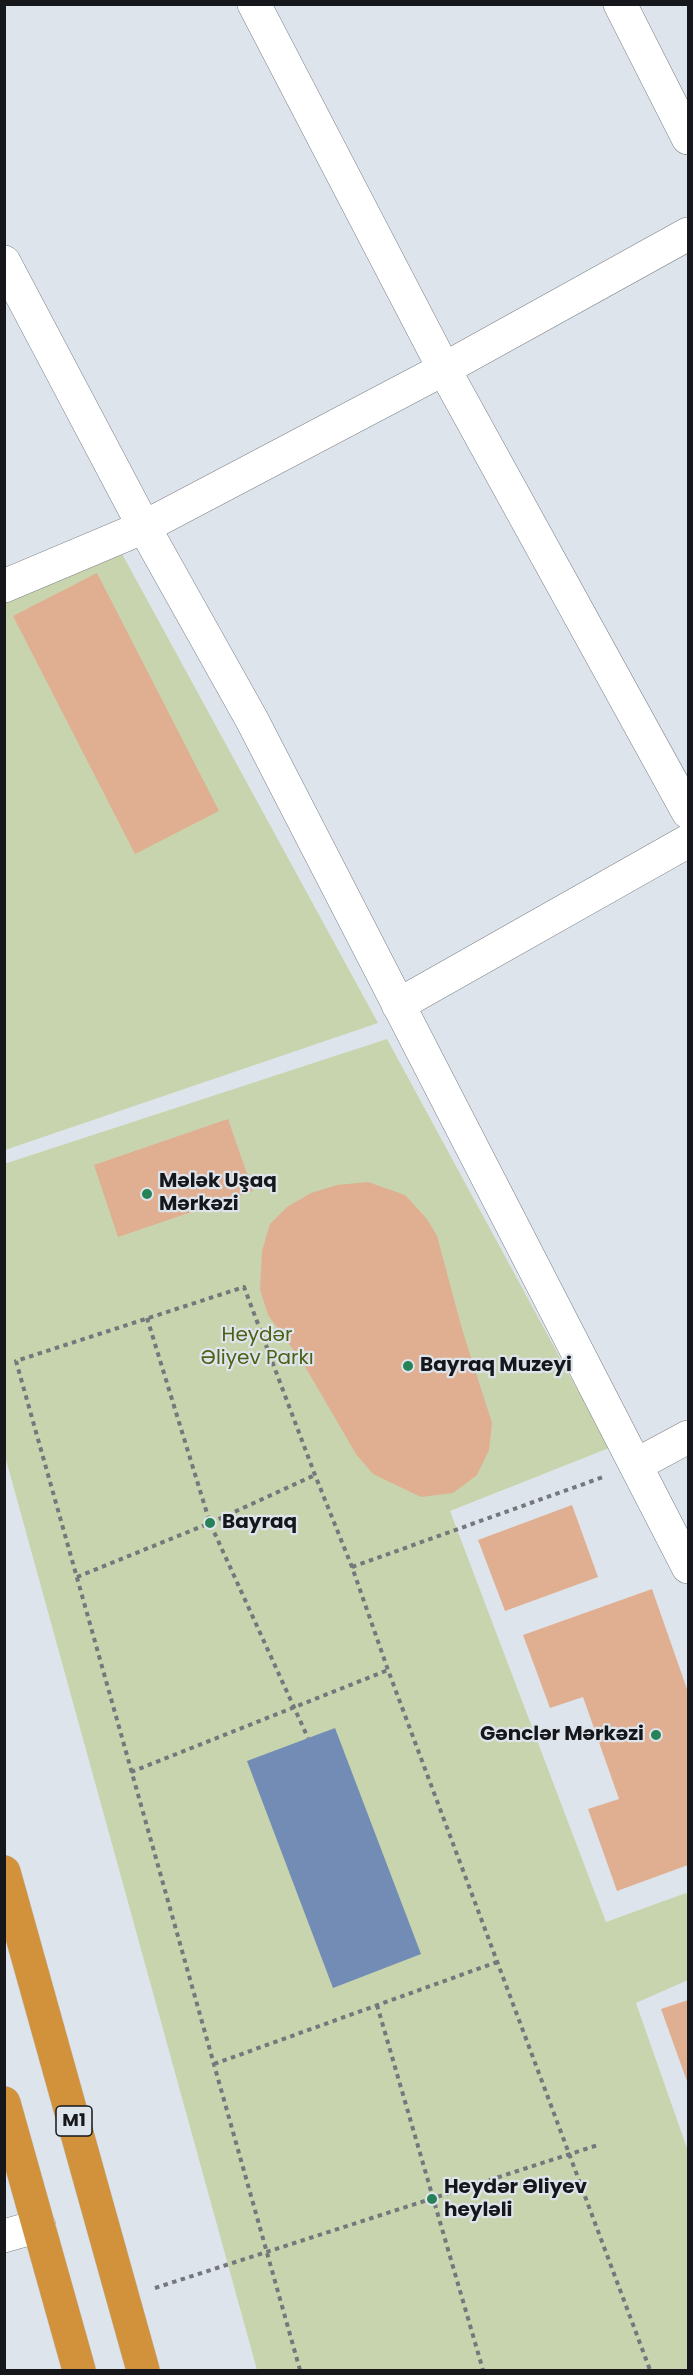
<!DOCTYPE html>
<meta charset="utf-8">
<style>
body{margin:0}
#map{position:relative;width:693px;height:2375px;overflow:hidden;background:#dee4ec;font-family:Poppins,sans-serif}
canvas{display:block}
.frame{position:absolute;inset:0;border:6px solid #15171a;pointer-events:none}
</style>
<div id="map">
<canvas width="693" height="2375"></canvas>
<div class="frame"></div>
</div>
<script>
const ctx = document.querySelector('canvas').getContext('2d');
ctx.lineJoin = 'round';
function fill(path, color) { ctx.fillStyle = color; ctx.fill(path, 'evenodd'); }
const toPath = rows => new Path2D(rows.map(r => 'M' + r).join(''));
function trace(path, color, width, dash) { ctx.strokeStyle = color; ctx.lineWidth = width; ctx.lineCap = dash ? 'butt' : 'round'; ctx.setLineDash(dash || []); ctx.stroke(path); }
function write(font, color, halo, rows, align = 'center') {
  ctx.font = font + ' Poppins,sans-serif'; ctx.lineWidth = 4.5; ctx.setLineDash([]); ctx.textBaseline = 'middle'; ctx.strokeStyle = halo; ctx.fillStyle = color; for (const [text, x, y, turn = 0] of rows) {
    ctx.save(); ctx.translate(x, y); ctx.rotate((+turn || 0) * Math.PI / 180); ctx.textAlign = isNaN(turn) ? turn : align; if (halo) ctx.strokeText(text, 0, 0); ctx.fillText(text, 0, 0); ctx.restore();
  }
}
const green = toPath([
 [121,552,378,1023,5,1150,5,599],
 [387,1039,609,1448,450,1511,606,1922,686,1893,688,1899,688,1980,636,2003,688,2151,688,2370,257,2370,5,1456,4,1164]
]);
const water = toPath([
 [335,1728,421,1954,333,1988,247,1761]
]);
const building = toPath([
 [97,573,219,811,135,854,13,616],
 [228,1119,253,1191,118,1237,94,1165],
 [368,1182,405,1195,427,1219,437,1236,462,1329,492,1423,489,1450,477,1475,453,1493,421,1497,373,1474,356,1454,303,1363,268,1315,260,1290,262,1251,270,1224,287,1207,311,1193,337,1185],
 [572,1505,598,1577,505,1611,478,1540],
 [652,1589,688,1692,688,1865,617,1891,588,1809,619,1799,583,1697,550,1708,523,1635],
 [688,2000,688,2084,661,2009]
]);
const path = toPath([
 [147,1318,210,1523,308,1738],
 [352,1567,606,1476],
 [77,1577,210,1523,315,1475],
 [131,1772,388,1670],
 [377,2005,483,2370],
 [214,2064,497,1962],
 [155,2288,598,2145],
 [300,2370,16,1361,244,1287,315,1475,352,1567,388,1670,650,2370]
]);
const minor = toPath([
 [254,4,444,369,688,812],
 [620,4,688,138],
 [4,262,144,527,252,720,688,1567],
 [4,586,144,527,444,369,688,234],
 [398,1005,688,841],
 [636,1465,688,1437],
 [4,2236,39,2226]
]);
const highway = toPath([
 [4,1872,143,2370],
 [4,2103,79,2370]
]);
const markers = [
 [147,1194,6,"#288257"],
 [408,1366,6,"#288257"],
 [210,1523,6,"#288257"],
 [656,1735,6,"#288257"],
 [432,2199,6,"#288257"]
];
const shields = [
 [74,2121,36]
];
const shieldNames = [
 ["M1",74,2121]
];
const poiNames = [
 ["Mələk Uşaq",159,1182],
 ["Mərkəzi",159,1205],
 ["Bayraq Muzeyi",420,1366],
 ["Bayraq",222,1523],
 ["Gənclər Mərkəzi",644,1735,"right"],
 ["Heydər Əliyev",444,2188],
 ["heyləli",444,2211]
];
const parkNames = [
 ["Heydər",257,1336],
 ["Əliyev Parkı",257,1359]
];
fill(green, '#c8d4ad');
fill(water, '#728cb6');
fill(building, '#e0af91');
trace(minor, '#7c8289', 34);
trace(highway, '#c2c3c3', 34);
trace(path, '#74787d', 4, [4.5, 4.5]);
trace(minor, '#fff', 33);
trace(highway, '#d2913b', 33);
for (const [x, y, r, color] of markers) { const dot = new Path2D(); dot.arc(x, y, r, 0, 2 * Math.PI); ctx.fillStyle = color; ctx.fill(dot); trace(dot, '#dee4ec', 2); }
for (const [x, y, w] of shields) { const box = new Path2D(); box.roundRect(x - w / 2, y - 15, w, 30, 4.5); ctx.fillStyle = '#dee4ec'; ctx.fill(box); trace(box, '#15171a', 1.5); }
write('bold 18px', '#15171a', null, shieldNames);
write('bold 20px', '#15171a', '#dee4ec', poiNames, 'left');
write('20px', '#4e6013', '#dee4ec', parkNames);
</script>
